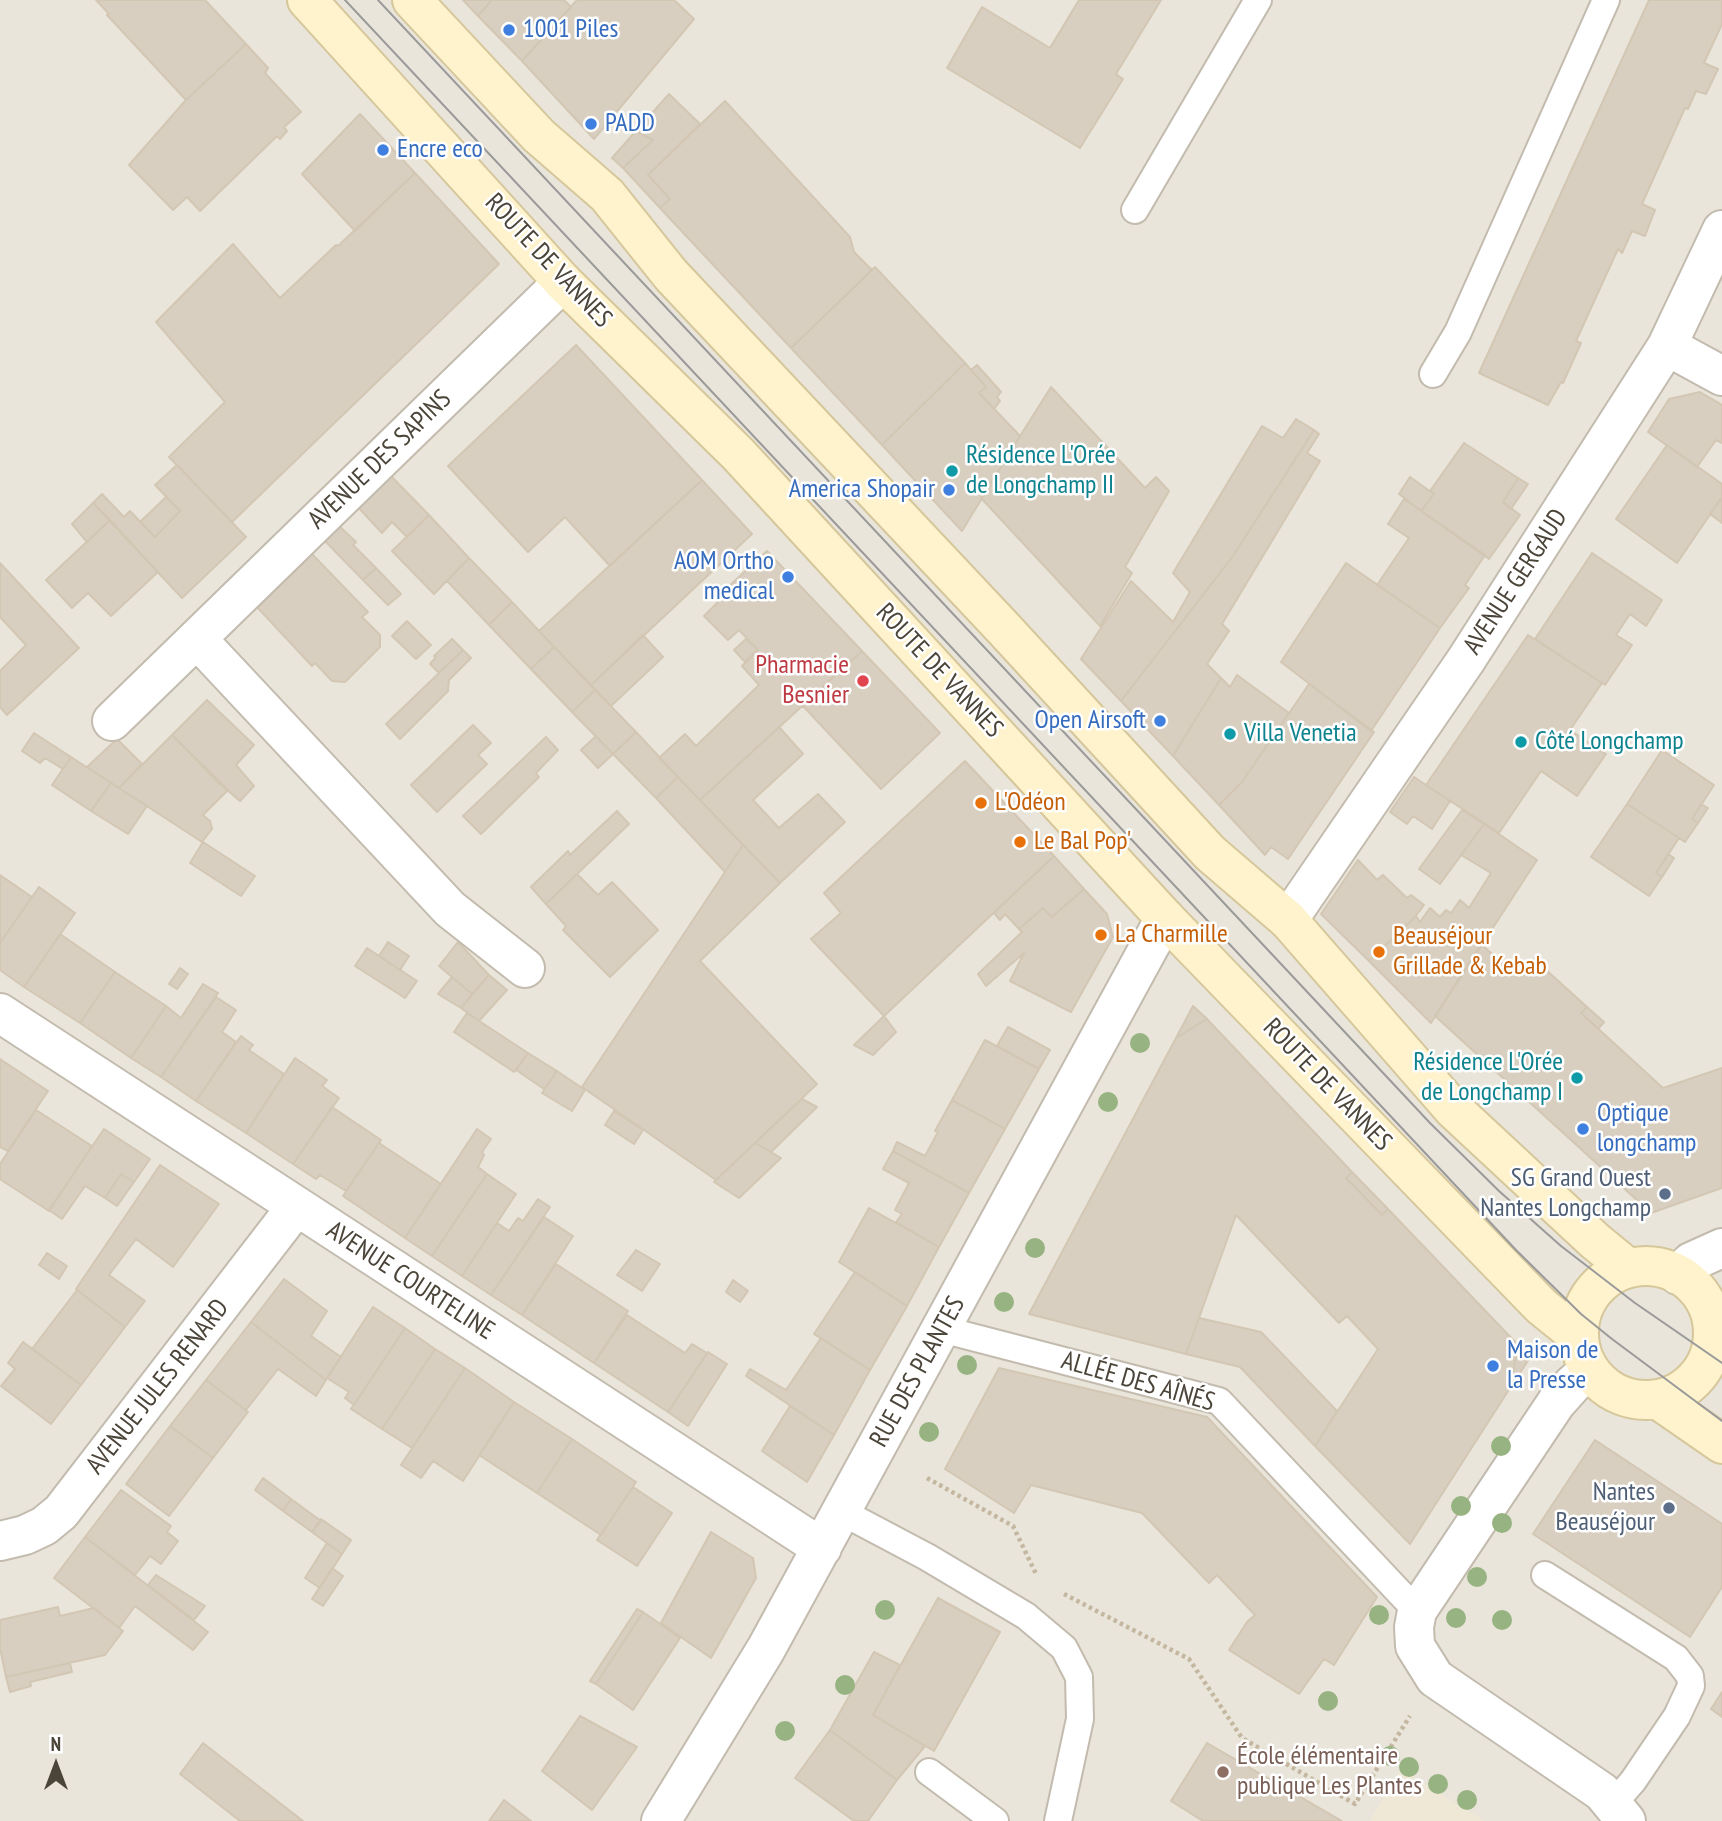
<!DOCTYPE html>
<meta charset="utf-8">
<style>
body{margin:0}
#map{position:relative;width:1722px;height:1821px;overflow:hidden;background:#f6f3ec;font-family:"PT Sans Narrow",sans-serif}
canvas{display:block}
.north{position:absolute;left:21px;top:1730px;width:70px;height:70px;-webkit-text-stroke:5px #fff;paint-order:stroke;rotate:0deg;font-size:19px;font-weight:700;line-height:28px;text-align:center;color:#4b4439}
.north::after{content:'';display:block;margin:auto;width:24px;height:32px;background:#4b4439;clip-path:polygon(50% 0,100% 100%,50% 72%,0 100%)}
</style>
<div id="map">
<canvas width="1722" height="1821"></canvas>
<div class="north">N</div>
</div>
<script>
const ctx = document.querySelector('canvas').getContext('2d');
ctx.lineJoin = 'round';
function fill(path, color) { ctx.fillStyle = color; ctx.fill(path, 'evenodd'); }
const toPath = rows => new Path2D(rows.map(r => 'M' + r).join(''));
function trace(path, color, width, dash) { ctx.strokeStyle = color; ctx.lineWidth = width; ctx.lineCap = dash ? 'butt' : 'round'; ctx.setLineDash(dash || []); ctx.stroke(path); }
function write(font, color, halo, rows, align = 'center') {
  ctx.font = font + ' "PT Sans Narrow",sans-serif'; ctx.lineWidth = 5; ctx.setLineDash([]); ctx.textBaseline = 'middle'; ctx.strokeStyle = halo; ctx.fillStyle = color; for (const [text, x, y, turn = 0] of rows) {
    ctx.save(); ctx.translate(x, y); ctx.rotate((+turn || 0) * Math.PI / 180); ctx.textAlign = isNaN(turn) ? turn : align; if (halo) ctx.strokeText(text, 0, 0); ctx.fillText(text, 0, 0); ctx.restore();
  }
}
const residential = toPath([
 [0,0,1722,0,1722,1821,0,1821]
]);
const education = toPath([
 [1401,1769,1485,1821,1370,1821]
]);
const building = toPath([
 [96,0,205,0,246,44,186,100,107,15,109,14,96,0],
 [463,0,492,0,478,16,463,0],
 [492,0,564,0,571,7,522,61,478,16,492,0],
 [577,0,674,0,694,19,594,139,522,61,577,0],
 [1079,0,1161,0,1116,74,1123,79,1080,148,947,68,982,7,1050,48,1079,0],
 [1649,0,1722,0,1722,24,1704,63,1718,69,1706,94,1696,91,1688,109,1685,108,1642,204,1655,210,1645,236,1632,231,1622,253,1618,249,1576,341,1581,343,1563,383,1561,382,1548,405,1479,373,1649,0],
 [246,44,268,68,265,73,301,112,284,127,287,131,280,139,277,136,200,211,187,197,173,210,129,165,186,100,246,44],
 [669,94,700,124,648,175,670,199,660,208,623,168,653,140,636,131,669,94],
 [725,101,850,237,854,252,872,270,791,348,660,208,670,199,648,175,725,101],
 [360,114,415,173,355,231,302,174,360,114],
 [636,131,653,140,623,168,612,158,636,131],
 [415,173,499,264,232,522,169,457,225,402,156,322,233,244,280,298,336,245,338,246,415,173],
 [875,267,965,363,882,445,791,348,875,267],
 [576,345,702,480,610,566,565,517,528,552,448,466,576,345],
 [965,363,986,387,979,393,1020,436,962,531,882,445,965,363],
 [977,365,1001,392,997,397,1000,401,994,409,979,393,986,387,971,370,977,365],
 [1051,387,1145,488,1156,477,1169,491,1125,567,1132,573,1100,626,981,498,1051,387],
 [1700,392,1722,405,1722,443,1716,440,1697,467,1648,432,1669,399,1700,392],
 [1296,419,1314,430,1233,556,1121,701,1081,659,1131,581,1173,622,1190,592,1173,573,1262,426,1283,438,1296,419],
 [1314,430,1319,434,1307,453,1320,461,1222,624,1229,631,1207,664,1221,678,1173,756,1121,701,1233,556,1314,430],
 [1464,443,1518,478,1503,502,1520,515,1489,559,1421,511,1434,494,1430,491,1464,443],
 [1667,445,1722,484,1722,497,1677,563,1616,519,1667,445],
 [177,465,246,537,182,598,93,503,102,494,124,517,130,511,155,537,180,511,155,485,177,465],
 [389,474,429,515,407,537,392,522,382,533,356,505,389,474],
 [1410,477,1434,494,1421,511,1399,494,1410,477],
 [1518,478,1528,484,1511,509,1503,502,1518,478],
 [702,480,752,534,591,685,539,631,702,480],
 [166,497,180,511,155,537,140,522,166,497],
 [1722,497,1722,523,1710,514,1722,497],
 [1404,499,1485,555,1465,585,1469,588,1440,628,1377,585,1409,538,1388,524,1404,499],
 [93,503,110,520,87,542,72,524,93,503],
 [429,515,469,558,434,594,392,551,429,515],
 [110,520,158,572,111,616,88,593,72,608,46,580,110,520],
 [337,524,356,542,353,545,376,568,363,580,322,538,337,524],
 [767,551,862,651,700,800,659,758,685,734,696,746,759,685,742,666,758,650,739,630,728,640,704,616,729,591,726,589,767,551],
 [1592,553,1662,600,1646,626,1630,614,1616,635,1632,645,1605,685,1535,639,1592,553],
 [312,554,368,612,362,617,380,635,380,647,345,682,332,681,315,663,312,666,257,607,312,554],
 [469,558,512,602,489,625,447,581,469,558],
 [0,563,79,648,7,715,0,707,0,671,26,645,0,617,0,563],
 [1346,563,1440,628,1371,731,1281,662,1346,563],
 [376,568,401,594,388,605,363,580,376,568],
 [512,602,554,647,531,669,489,625,512,602],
 [407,621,431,645,416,659,392,636,407,621],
 [643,635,663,657,611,706,591,685,643,635],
 [1528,635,1602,683,1570,730,1606,754,1577,796,1541,771,1499,833,1426,785,1528,635],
 [452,639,463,650,439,673,430,664,436,657,434,656,452,639],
 [746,639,758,650,745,662,734,650,746,639],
 [554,647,595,690,572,712,531,669,554,647],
 [463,650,471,658,449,680,448,691,400,739,386,724,463,650],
 [862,651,940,733,881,789,802,705,862,651],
 [1237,675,1289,713,1242,782,1219,805,1173,756,1221,678,1230,687,1237,675],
 [1309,684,1374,732,1288,859,1271,847,1265,855,1219,805,1242,782,1309,684],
 [595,690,636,732,613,754,572,712,595,690],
 [207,700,254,745,236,765,254,786,240,801,219,783,172,735,207,700],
 [473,725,491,743,478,755,487,764,437,812,411,785,473,725],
 [779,727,803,754,753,800,779,828,818,794,845,822,780,883,700,800,779,727],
 [636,732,678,777,656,798,613,754,636,732],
 [34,733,71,757,63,769,45,758,40,763,22,751,34,733],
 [172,735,228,790,203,815,210,821,212,829,202,842,119,788,172,735],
 [596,736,613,754,598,768,581,750,596,736],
 [546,737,558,750,536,773,539,777,481,834,463,816,546,737],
 [117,739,142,764,119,788,87,767,117,739],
 [1662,750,1714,785,1692,819,1698,823,1685,842,1627,804,1662,750],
 [71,757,111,783,91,811,52,785,71,757],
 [965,761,1054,856,884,1016,811,939,841,913,824,893,965,761],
 [678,777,743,845,725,872,656,798,678,777],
 [1414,777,1450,801,1432,829,1413,816,1407,824,1390,812,1414,777],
 [111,783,147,806,128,834,91,811,111,783],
 [1627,804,1679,838,1656,873,1662,877,1649,896,1591,857,1627,804],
 [1701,804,1708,808,1698,823,1692,819,1701,804],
 [1462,810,1484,824,1440,884,1419,869,1462,810],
 [617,811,629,824,546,904,531,887,568,851,570,855,617,811],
 [1484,824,1537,860,1431,1023,1369,961,1416,916,1420,922,1430,908,1440,917,1446,910,1451,913,1460,900,1469,908,1491,873,1461,855,1484,824],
 [203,842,255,876,241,896,190,863,203,842],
 [743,845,780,883,700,961,817,1084,716,1180,582,1087,743,845],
 [1668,854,1674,858,1662,877,1656,873,1668,854],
 [1054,856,1084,889,1052,917,1043,908,1019,929,1005,914,1000,920,994,913,1054,856],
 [1358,860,1377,880,1383,875,1407,898,1411,895,1424,905,1415,917,1369,961,1321,914,1358,860],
 [577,874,598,895,612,882,658,930,610,977,563,930,566,926,546,904,577,874],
 [0,875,32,897,0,943,0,875],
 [39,887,75,913,24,987,0,970,0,943,39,887],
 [1084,889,1107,914,1113,937,1071,1012,1010,981,1024,953,986,986,978,974,1022,932,1019,929,1043,908,1052,917,1084,889],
 [60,934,115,972,80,1023,24,987,60,934],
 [388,942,409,956,400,970,379,956,388,942],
 [458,942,489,975,472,994,439,966,458,942],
 [1481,944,1517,977,1534,959,1587,1007,1581,1013,1663,1088,1722,1068,1722,1188,1651,1213,1435,1016,1481,944],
 [367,948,417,981,405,998,355,966,367,948],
 [180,968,188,974,177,989,169,984,180,968],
 [115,972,166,1006,131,1058,80,1023,115,972],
 [489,975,507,990,479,1021,461,1008,489,975],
 [452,977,472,994,461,1008,438,994,452,977],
 [203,984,218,993,161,1077,131,1058,166,1006,181,1018,203,984],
 [216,997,236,1010,222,1032,236,1042,196,1101,161,1077,216,997],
 [1193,1006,1207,1019,1176,1038,1193,1006],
 [1587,1007,1604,1022,1598,1029,1581,1013,1587,1007],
 [467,1013,528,1053,514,1072,454,1032,467,1013],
 [884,1016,896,1032,873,1055,854,1045,884,1016],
 [1207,1019,1352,1172,1346,1178,1382,1215,1388,1209,1518,1345,1510,1388,1410,1544,1315,1446,1378,1349,1347,1316,1339,1323,1236,1215,1186,1354,1029,1314,1176,1038,1207,1019],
 [1008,1027,1050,1050,1039,1069,997,1046,1008,1027],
 [241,1036,253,1045,249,1050,284,1074,246,1133,196,1101,241,1036],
 [985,1040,1039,1069,1005,1129,952,1100,985,1040],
 [528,1053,557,1071,544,1089,516,1070,528,1053],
 [295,1058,327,1080,322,1086,339,1098,293,1164,246,1133,295,1058],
 [0,1059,48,1091,8,1151,0,1147,0,1059],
 [557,1071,585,1090,572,1111,542,1093,557,1071],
 [802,1099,817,1107,771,1152,755,1143,802,1099],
 [952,1100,1005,1129,969,1193,893,1151,897,1142,925,1156,938,1132,935,1131,952,1100],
 [332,1107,381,1140,346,1191,320,1175,316,1179,293,1164,332,1107],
 [36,1110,92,1146,49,1211,0,1179,0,1164,36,1110],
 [614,1111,643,1130,634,1144,605,1125,614,1111],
 [104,1129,150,1159,134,1182,121,1174,105,1198,85,1186,62,1219,49,1210,104,1129],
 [477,1129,491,1139,482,1152,484,1155,478,1167,487,1174,432,1256,405,1238,477,1129],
 [379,1143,441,1184,405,1238,343,1196,379,1143],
 [755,1143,781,1158,739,1198,714,1182,755,1143],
 [893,1151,969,1193,939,1247,896,1222,902,1214,895,1210,909,1183,883,1169,893,1151],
 [160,1165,219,1204,173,1267,136,1239,109,1275,145,1301,125,1327,76,1289,160,1165],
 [1352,1172,1388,1209,1382,1215,1346,1178,1352,1172],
 [121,1174,134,1182,117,1206,105,1198,121,1174],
 [487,1174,516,1194,462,1276,432,1256,487,1174],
 [538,1199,550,1207,491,1295,462,1276,497,1223,509,1231,518,1218,523,1221,538,1199],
 [869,1208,939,1247,907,1306,839,1262,869,1208],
 [544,1217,573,1236,522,1315,491,1295,544,1217],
 [636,1250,660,1264,642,1291,617,1275,636,1250],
 [47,1253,67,1266,59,1279,39,1265,47,1253],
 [556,1264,628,1311,594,1363,522,1315,556,1264],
 [855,1272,907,1306,870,1370,814,1334,855,1272],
 [284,1279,327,1311,311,1336,341,1357,326,1380,251,1322,284,1279],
 [733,1280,748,1291,740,1302,726,1292,733,1280],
 [77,1290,125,1327,81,1385,32,1349,77,1290],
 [373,1307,405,1328,354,1405,345,1398,349,1392,327,1378,373,1307],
 [627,1315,685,1353,692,1344,707,1353,668,1412,594,1363,627,1315],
 [1199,1318,1261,1332,1337,1411,1315,1446,1240,1367,1186,1354,1199,1318],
 [251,1322,326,1380,316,1396,278,1369,246,1410,206,1380,251,1322],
 [405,1328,435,1349,382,1429,351,1409,405,1328],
 [821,1338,870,1370,834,1435,746,1376,750,1369,786,1390,821,1338],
 [23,1342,81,1385,51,1424,1,1386,15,1369,8,1363,23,1342],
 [1518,1345,1529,1359,1510,1388,1518,1345],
 [435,1349,465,1368,412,1448,382,1429,435,1349],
 [708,1352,727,1364,688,1426,668,1412,708,1352],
 [465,1368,514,1402,463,1481,433,1461,421,1478,401,1465,465,1368],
 [999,1368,1207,1417,1377,1597,1334,1665,1324,1659,1299,1694,1229,1650,1247,1622,1255,1615,1217,1575,1209,1583,1142,1513,1031,1485,1014,1513,945,1469,999,1368],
 [206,1380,248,1412,213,1458,170,1426,206,1380],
 [514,1402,572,1439,537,1493,479,1455,514,1402],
 [790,1406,834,1435,807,1482,762,1451,790,1406],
 [170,1426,213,1458,169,1516,126,1484,170,1426],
 [572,1439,636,1482,601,1535,537,1493,572,1439],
 [1595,1440,1722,1524,1722,1587,1690,1637,1533,1534,1595,1440],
 [263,1478,291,1499,283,1511,255,1490,263,1478],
 [633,1487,672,1513,637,1566,597,1540,633,1487],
 [121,1490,171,1526,167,1532,178,1541,161,1564,150,1556,135,1575,85,1537,121,1490],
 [291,1499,321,1521,312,1532,283,1511,291,1499],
 [321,1519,351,1540,342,1554,312,1532,321,1519],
 [711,1532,753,1558,756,1578,711,1658,661,1623,711,1532],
 [85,1537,208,1632,193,1650,135,1606,119,1628,54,1578,85,1537],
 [327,1543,342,1554,320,1588,305,1578,327,1543],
 [332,1568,343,1576,323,1606,312,1599,332,1568],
 [156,1575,205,1606,194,1620,148,1585,156,1575],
 [938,1598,1000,1632,934,1751,873,1715,938,1598],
 [58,1607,60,1616,94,1608,123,1631,105,1655,6,1677,0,1648,0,1620,58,1607],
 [637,1609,643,1612,596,1684,590,1681,637,1609],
 [643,1612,680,1638,633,1710,596,1684,643,1612],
 [874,1652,900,1665,873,1715,925,1746,897,1780,830,1730,874,1652],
 [70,1663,72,1672,30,1682,31,1686,10,1692,6,1677,70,1663],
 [1722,1692,1722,1717,1711,1709,1722,1692],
 [580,1716,637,1747,592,1810,542,1771,580,1716],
 [830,1730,897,1780,868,1821,854,1821,795,1778,830,1730],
 [203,1743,303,1821,240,1821,180,1774,203,1743],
 [1207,1743,1342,1821,1203,1821,1171,1801,1207,1743],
 [504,1800,531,1821,489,1821,504,1800]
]);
const path = toPath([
 [927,1478,1013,1526,1037,1576],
 [1064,1594,1189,1659,1242,1738,1355,1804,1410,1716]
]);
const lane = toPath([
 [1135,210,1258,0],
 [1433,374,1458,332,1606,0],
 [941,1329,1219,1401,1417,1611],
 [842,1512,927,1557,1026,1616,1064,1648,1079,1677,1080,1719,1058,1821],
 [1545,1575,1676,1658,1690,1676,1691,1686,1677,1716,1633,1781,1613,1804],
 [929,1772,995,1821]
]);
const street = toPath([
 [1667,346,1722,376],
 [197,639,450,909,525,968],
 [112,721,563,282],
 [1288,920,1466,660,1667,346,1722,230],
 [0,1013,822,1548],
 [1678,1275,1691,1262,1722,1248],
 [1589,1370,1573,1384,1556,1403,1417,1611,1414,1627,1415,1646,1435,1678,1602,1792,1626,1821],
 [0,1541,25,1535,44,1526,61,1512,296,1207],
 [661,1821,766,1649,1165,918]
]);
const secondary = toPath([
 [307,0,563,282,738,454,1165,918,1541,1306,1578,1336],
 [412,0,539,136,607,195,671,275,1005,630,1210,853,1288,920,1453,1109,1595,1241,1628,1268],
 '1579 1333a67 67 0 1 1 134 0a67 67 0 1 1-134 0Z',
 [1657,1399,1722,1444]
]);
const tram = toPath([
 [345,0,1516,1250,1581,1314,1612,1339,1722,1421],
 [378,0,1430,1123,1499,1191,1561,1246,1635,1303,1722,1363]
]);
const trees = [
 [1140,1043],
 [1108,1102],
 [1035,1248],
 [1004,1302],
 [967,1365],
 [929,1432],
 [1501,1446],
 [1461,1506],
 [1502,1523],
 [1477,1577],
 [885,1610],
 [1379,1615],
 [1456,1618],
 [1502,1620],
 [845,1685],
 [1328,1701],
 [785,1731],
 [1390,1756],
 [1409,1767],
 [1438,1784],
 [1467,1800]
];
const markers = [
 [509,30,7,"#3f7fe0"],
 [591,124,7,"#3f7fe0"],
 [383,150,7,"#3f7fe0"],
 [952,471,7,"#0f9aa8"],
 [949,490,7,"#3f7fe0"],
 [788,577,7,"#3f7fe0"],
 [863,681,7,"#e0444e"],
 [1160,721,7,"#3f7fe0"],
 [1230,734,7,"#0f9aa8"],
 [1521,742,7,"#0f9aa8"],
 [981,803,7,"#e8710a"],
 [1020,842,7,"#e8710a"],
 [1101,935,7,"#e8710a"],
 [1379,952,7,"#e8710a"],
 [1577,1078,7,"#0f9aa8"],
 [1583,1129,7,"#3f7fe0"],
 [1665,1194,7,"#5c6f8a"],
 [1493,1366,7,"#3f7fe0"],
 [1669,1508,7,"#5c6f8a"],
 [1223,1772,7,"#8d6e63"]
];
const shopNames = [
 ["1001 Piles",523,30],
 ["PADD",605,124],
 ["Encre eco",397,150],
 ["America Shopair",935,490,"right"],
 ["AOM Ortho",774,562,"right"],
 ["medical",774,592,"right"],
 ["Open Airsoft",1146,721,"right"],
 ["Optique",1597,1114],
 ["longchamp",1597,1144],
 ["Maison de",1507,1351],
 ["la Presse",1507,1381]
];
const streetNames = [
 ["ROUTE DE VANNES",548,261,47],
 ["AVENUE DES SAPINS",380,460,-44],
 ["AVENUE GERGAUD",1516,582,-57],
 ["ROUTE DE VANNES",939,671,47],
 ["ROUTE DE VANNES",1327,1085,46],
 ["AVENUE COURTELINE",410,1281,33],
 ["RUE DES PLANTES",918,1372,-61],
 ["ALLÉE DES AÎNÉS",1138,1382,16],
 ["AVENUE JULES RENARD",158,1387,-52]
];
const cultureNames = [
 ["Résidence L'Orée",966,456],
 ["de Longchamp II",966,486],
 ["Villa Venetia",1244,734],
 ["Côté Longchamp",1535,742],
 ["Résidence L'Orée",1563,1063,"right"],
 ["de Longchamp I",1563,1093,"right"]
];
const healthNames = [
 ["Pharmacie",849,666],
 ["Besnier",849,696]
];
const foodNames = [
 ["L'Odéon",995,803],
 ["Le Bal Pop'",1034,842],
 ["La Charmille",1115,935],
 ["Beauséjour",1393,937],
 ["Grillade & Kebab",1393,967]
];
const serviceNames = [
 ["SG Grand Ouest",1651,1179],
 ["Nantes Longchamp",1651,1209],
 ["Nantes",1655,1493],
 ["Beauséjour",1655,1523]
];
const educationNames = [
 ["École élémentaire",1237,1757],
 ["publique Les Plantes",1237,1787]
];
fill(residential, '#eae5da');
fill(education, '#efe8d6');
fill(building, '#d8cfc1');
trace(building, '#d3c7b4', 2);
trace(lane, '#c2bbae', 30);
trace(street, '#c2bbae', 42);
trace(secondary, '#d6c79b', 42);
trace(path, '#c4b79f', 4.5, [3.5, 3.5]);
trace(lane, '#fff', 26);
trace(street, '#fff', 38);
trace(secondary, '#fff3cd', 38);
trace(tram, '#9a9a9a', 2);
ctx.fillStyle = '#97b381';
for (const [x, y] of trees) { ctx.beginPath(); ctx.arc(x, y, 10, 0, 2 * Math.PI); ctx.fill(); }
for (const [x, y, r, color] of markers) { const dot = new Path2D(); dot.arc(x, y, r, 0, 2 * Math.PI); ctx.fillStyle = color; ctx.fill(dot); trace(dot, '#fff', 2.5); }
write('26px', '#366cbe', '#fff', shopNames, 'left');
write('26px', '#4b4439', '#fff', streetNames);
write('26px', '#0d838f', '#fff', cultureNames, 'left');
write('26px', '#be3a42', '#fff', healthNames, 'right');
write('26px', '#c56008', '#fff', foodNames, 'left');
write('26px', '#4e5e75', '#fff', serviceNames, 'right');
write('26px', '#785e54', '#fff', educationNames, 'left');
</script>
